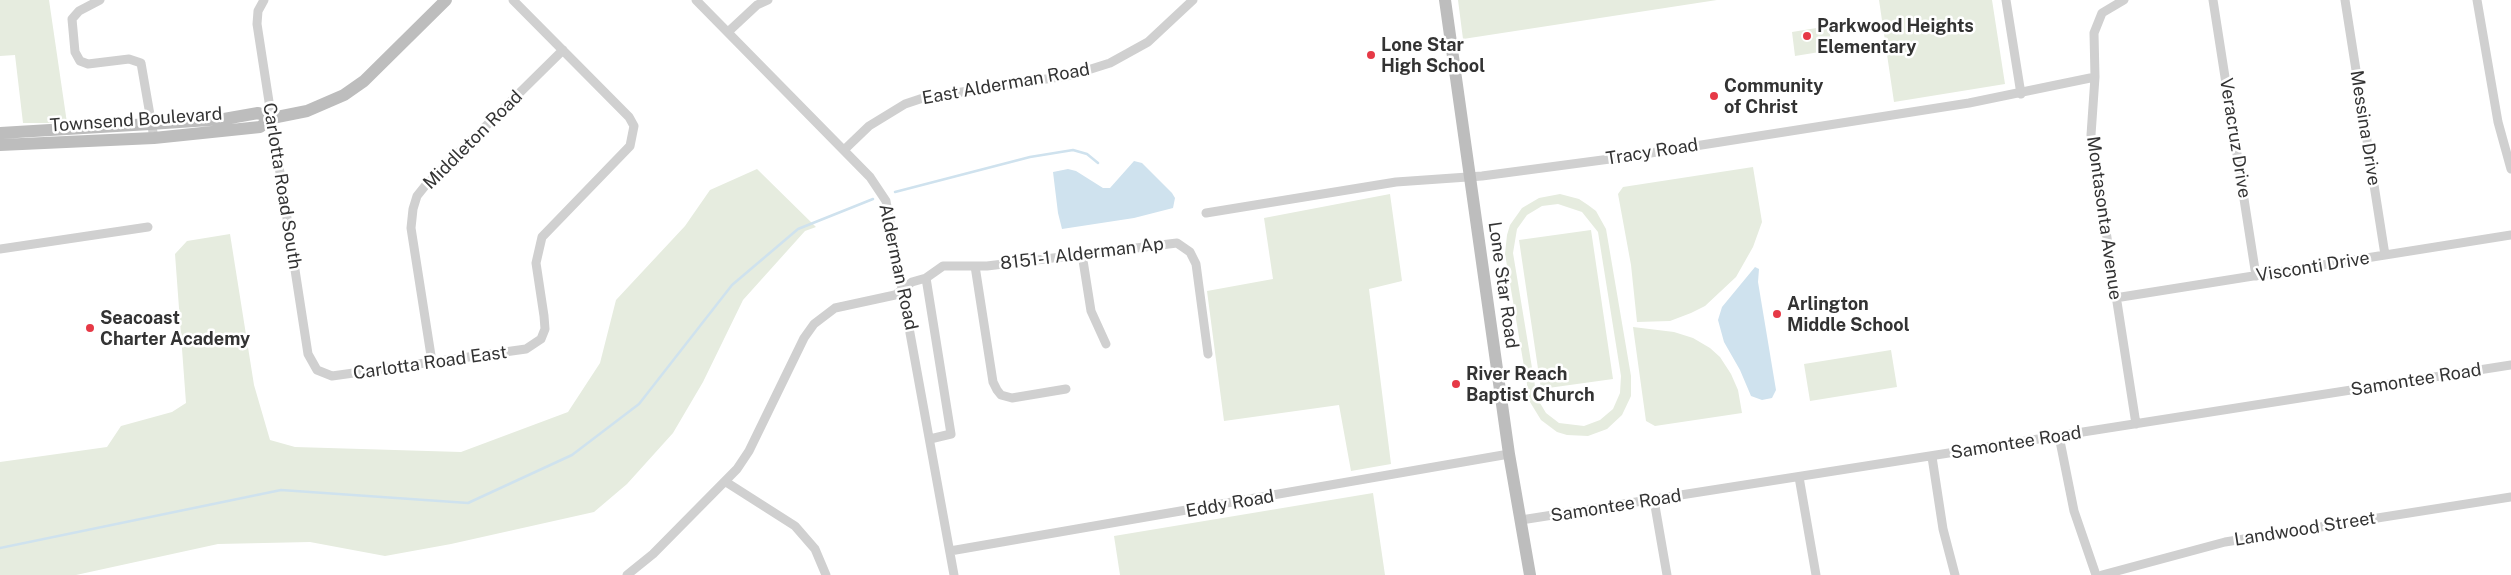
<!DOCTYPE html>
<style>
body{margin:0}
canvas{display:block;background:#fff}
</style>
<canvas width="2511" height="575"></canvas>
<script>
const ctx = document.querySelector('canvas').getContext('2d');
ctx.lineJoin = 'round';
function fill(path, color) { ctx.fillStyle = color; ctx.fill(path, 'evenodd'); }
const toPath = rows => new Path2D(rows.map(r => 'M' + r).join(''));
function trace(path, color, width, dash) { ctx.strokeStyle = color; ctx.lineWidth = width; ctx.lineCap = dash ? 'butt' : 'round'; ctx.setLineDash(dash || []); ctx.stroke(path); }
function write(font, color, halo, rows, align = 'center') {
  ctx.font = font + ' "Public Sans",sans-serif'; ctx.lineWidth = 5; ctx.setLineDash([]); ctx.textBaseline = 'middle'; ctx.strokeStyle = halo; ctx.fillStyle = color; for (const [text, x, y, turn = 0] of rows) {
    ctx.save(); ctx.translate(x, y); ctx.rotate((+turn || 0) * Math.PI / 180); ctx.textAlign = isNaN(turn) ? turn : align; if (halo) ctx.strokeText(text, 0, 0); ctx.fillText(text, 0, 0); ctx.restore();
  }
}
const green = toPath([
 [0,0,49,0,67,123,23,123,15,55,0,56],
 [1458,0,1717,0,1463,39],
 [1879,0,1992,0,2005,84,1894,102],
 [1829,26,1832,50,1795,56,1792,32],
 [1753,167,1762,222,1753,247,1736,277,1705,306,1691,313,1670,321,1637,322,1631,265,1618,194,1623,187],
 [757,169,816,227,805,231,743,300,703,382,673,433,627,484,594,512,451,544,385,556,310,542,218,544,76,575,0,575,0,462,107,447,121,426,172,412,186,403,175,254,187,241,230,234,254,385,270,440,295,447,461,452,568,412,600,363,616,300,685,226,710,190],
 [1390,194,1402,281,1369,289,1391,464,1351,471,1339,405,1224,421,1207,291,1273,279,1264,218],
 [1560,194,1579,199,1588,205,1596,211,1606,229,1631,376,1631,396,1622,415,1607,429,1588,436,1567,435,1557,432,1541,420,1530,402,1505,254,1507,235,1510,225,1522,208,1539,198],
 [1558,204,1582,212,1598,232,1621,376,1620,393,1613,409,1600,420,1584,426,1559,423,1546,413,1537,398,1513,253,1517,229,1527,215,1542,206],
 [1591,230,1613,379,1541,389,1519,240],
 [1633,327,1674,332,1693,338,1710,348,1720,357,1731,374,1738,390,1742,413,1655,426,1646,421],
 [1891,350,1897,387,1810,401,1804,364],
 [1373,493,1385,575,1120,575,1114,536]
]);
const water = toPath([
 [1134,161,1142,163,1172,193,1175,198,1173,208,1134,218,1062,229,1058,213,1053,172,1068,169,1076,171,1103,188,1110,188],
 [1755,267,1759,269,1758,282,1776,390,1772,398,1762,400,1751,396,1740,370,1724,342,1718,320,1722,307]
]);
const stream = toPath([
 [895,192,1030,157,1073,150,1087,154,1098,163],
 [0,548,281,490,468,503,572,455,639,404,732,285,798,229,873,199]
]);
const street = toPath([
 [100,0,79,11,72,19,75,52,80,61,88,64,129,59,141,63,154,138],
 [264,0,258,11,257,24,308,354,317,370,332,376,526,349,541,339,545,329,544,316,536,263,542,237,630,146,634,126,629,117,513,0],
 [696,0,870,177,886,201,954,575],
 [2006,0,2021,94],
 [2124,0,2102,13,2094,33,2095,77,2091,135,2136,424],
 [2213,0,2256,276],
 [2345,0,2385,255],
 [2477,0,2498,122,2511,169],
 [728,32,757,5,768,0],
 [844,150,869,126,905,104,923,98,1072,75,1110,63,1148,42,1193,0],
 [1206,213,1396,182,1482,176,1625,157,1969,103,2095,77],
 [0,249,148,227],
 [1082,254,1091,311,1106,344],
 [975,266,993,382,997,390,1001,395,1012,398,1066,389],
 [926,278,951,434,930,439],
 [2115,298,2511,235],
 [432,362,411,228,413,209,417,196,425,186,563,50],
 [2059,436,2074,511,2096,575],
 [1932,457,1943,529,1955,575],
 [1799,477,1816,575],
 [726,482,795,526,815,549,826,575],
 [1654,500,1667,575],
 [1521,520,2511,365],
 [950,551,1509,454],
 [627,575,653,554,737,469,749,451,804,338,814,324,835,308,895,295,912,282,926,278,943,266,987,266,1177,243,1190,252,1196,264,1208,354],
 [2102,575,2225,542,2511,497]
]);
const secondary = toPath([
 [1445,0,1509,454,1530,575],
 [0,133,150,124,224,119,258,113,272,118],
 [0,145,154,138,260,127,272,118,307,111,344,95,364,81,446,0]
]);
const markers = [
 [1807,36,5,"#e63946"],
 [1371,55,5,"#e63946"],
 [1714,96,5,"#e63946"],
 [1777,314,5,"#e63946"],
 [90,328,5,"#e63946"],
 [1456,384,5,"#e63946"]
];
const poiNames = [
 ["Parkwood Heights",1817,26],
 ["Elementary",1817,47],
 ["Lone Star",1381,45],
 ["High School",1381,66],
 ["Community",1724,86],
 ["of Christ",1724,107],
 ["Arlington",1787,304],
 ["Middle School",1787,325],
 ["Seacoast",100,318],
 ["Charter Academy",100,339],
 ["River Reach",1466,374],
 ["Baptist Church",1466,395]
];
const streetNames = [
 ["East Alderman Road",1006,84,-10],
 ["Townsend Boulevard",136,120,-4],
 ["Messina Drive",2365,128,81],
 ["Veracruz Drive",2235,138,81],
 ["Middleton Road",473,140,-45],
 ["Tracy Road",1652,152,-9],
 ["Carlotta Road South",282,186,81],
 ["Montasonta Avenue",2104,218,82],
 ["8151-1 Alderman Ap",1082,254,-7],
 ["Alderman Road",898,267,78],
 ["Visconti Drive",2313,267,-9],
 ["Lone Star Road",1503,285,82],
 ["Carlotta Road East",430,363,-8],
 ["Samontee Road",2416,380,-9],
 ["Samontee Road",2016,443,-9],
 ["Eddy Road",1230,504,-10],
 ["Samontee Road",1616,506,-9],
 ["Landwood Street",2305,529,-9]
];
fill(green, '#e6ecdf');
fill(water, '#cfe2ee');
trace(stream, '#cfe2ee', 2.5);
trace(street, '#d0d0d0', 9);
trace(secondary, '#bdbdbd', 12);
for (const [x, y, r, color] of markers) { const dot = new Path2D(); dot.arc(x, y, r, 0, 2 * Math.PI); ctx.fillStyle = color; ctx.fill(dot); trace(dot, '#fff', 2); }
write('bold 18px', '#333', '#fff', poiNames, 'left');
write('18px', '#333', '#fff', streetNames);
</script>
